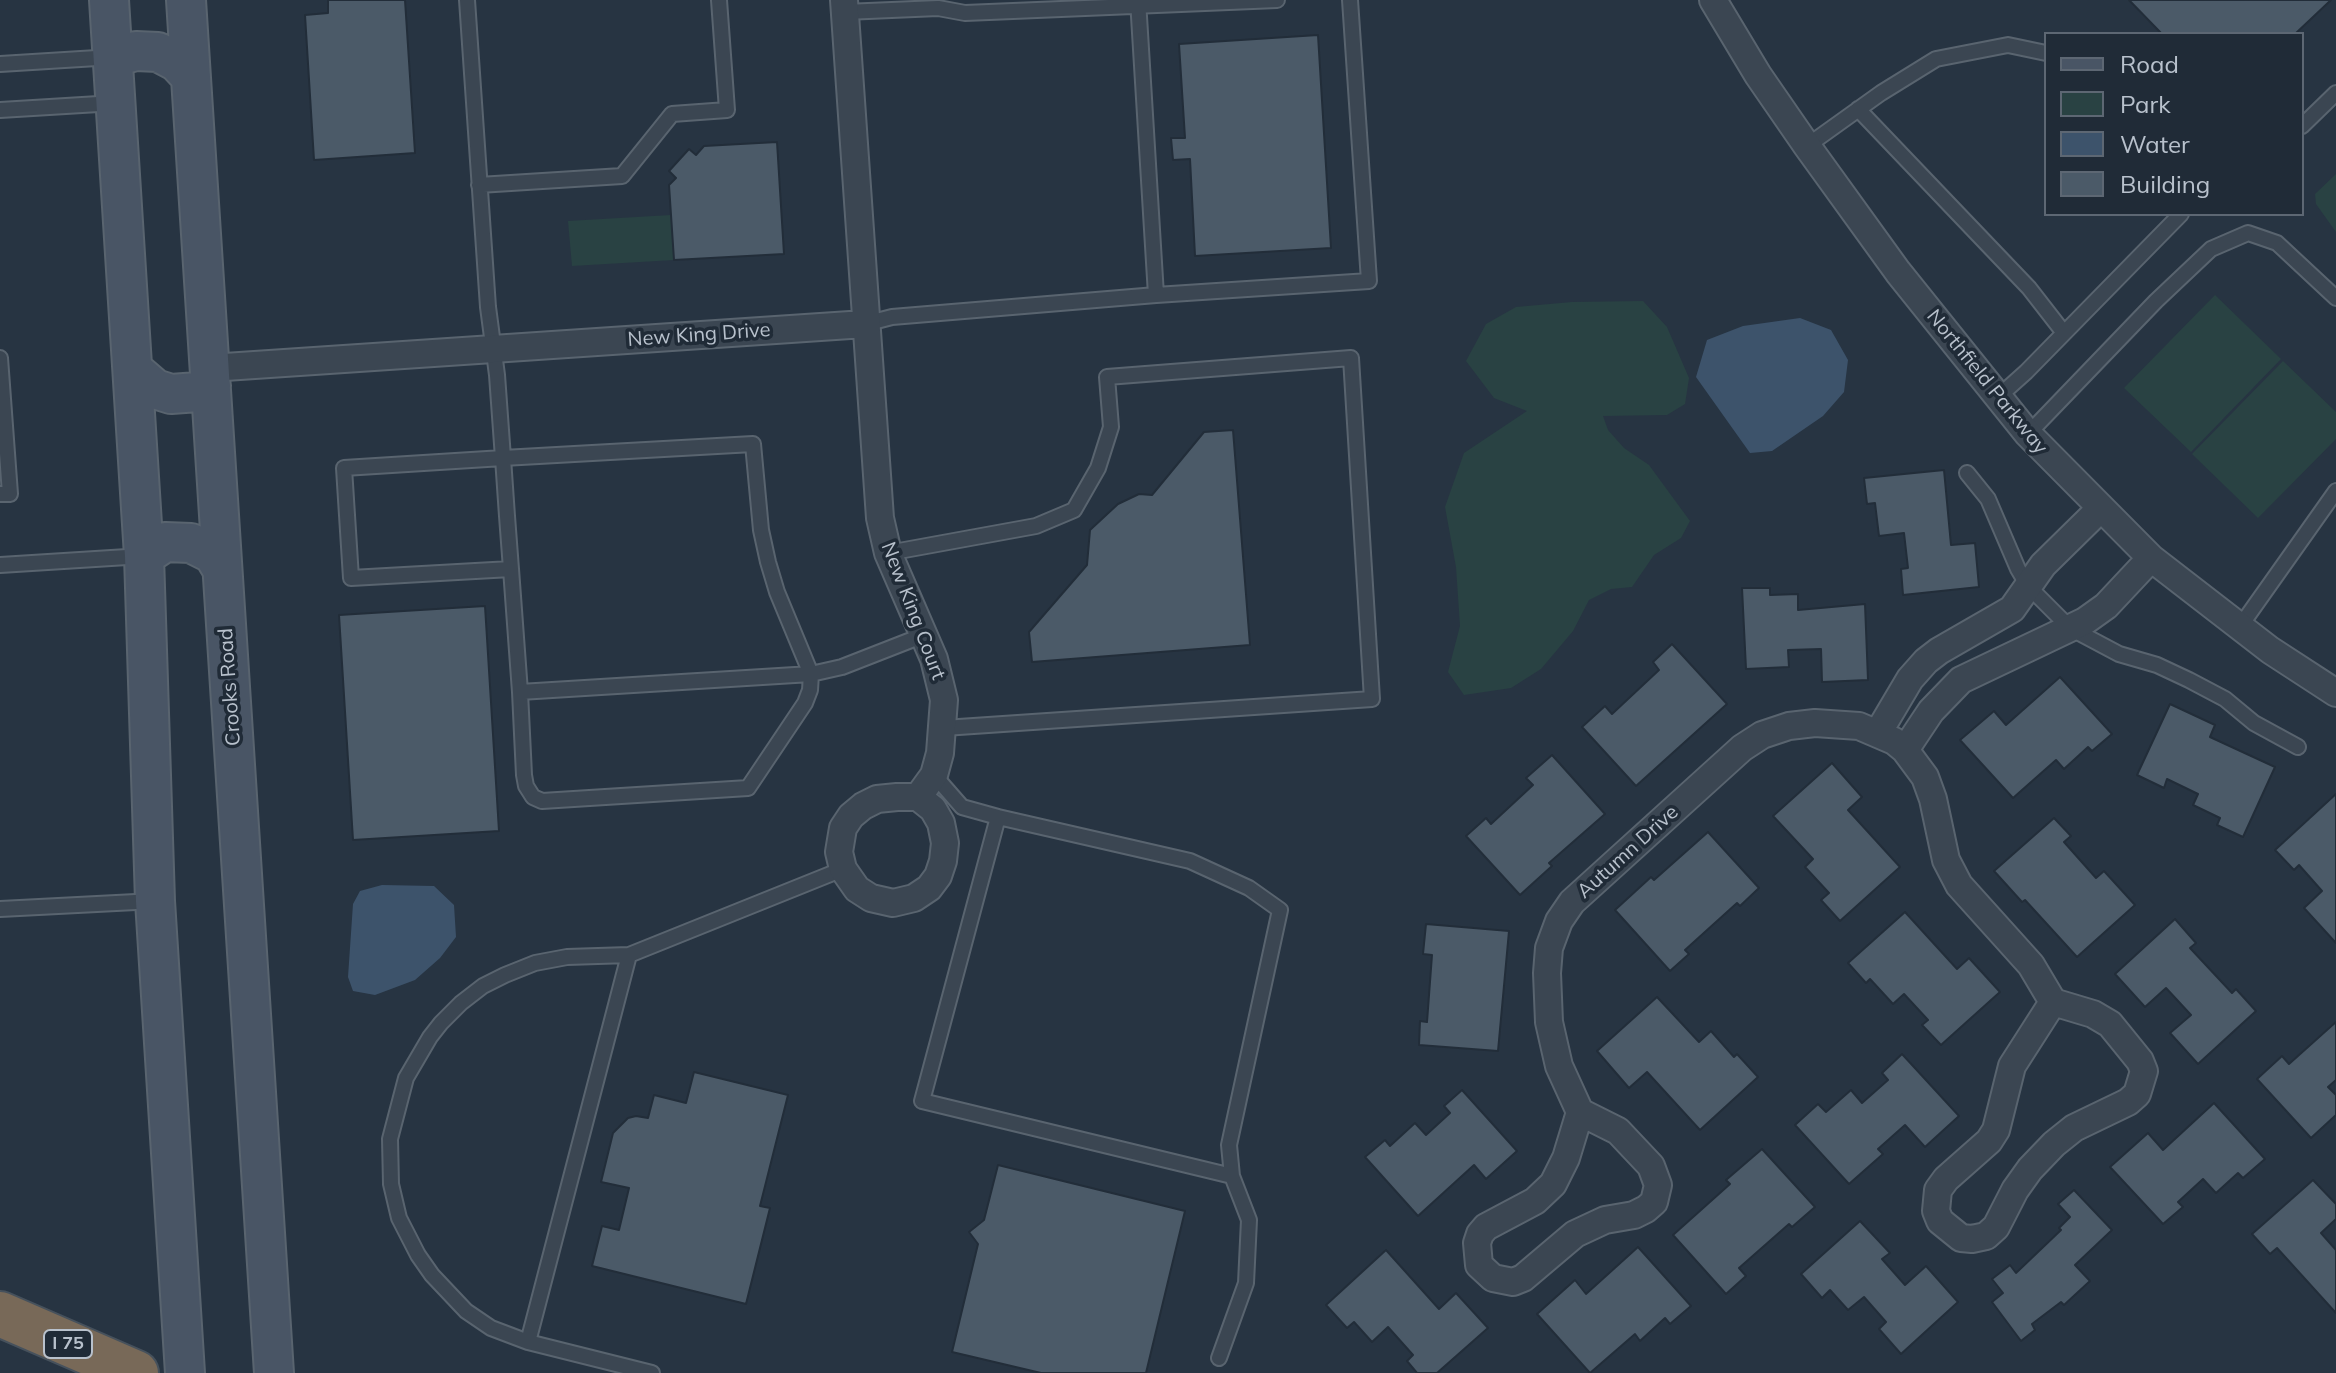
<!DOCTYPE html>
<style>
body{margin:0}
#map{position:relative;width:2336px;height:1373px;overflow:hidden;background:#273442;font-family:Mulish,sans-serif}
canvas{display:block}
.legend{position:absolute;left:2044px;top:32px;width:260px;height:184px;box-sizing:border-box;background:#202b37;border:2px solid #5d6773;margin:0;padding:10px 14px;list-style:none;font-size:24px;color:#b8c1cc}
.legend li{display:flex;align-items:center;gap:16px;height:40px}
.legend b{width:40px;border:2px solid #5d6773}
</style>
<div id="map">
<canvas width="2336" height="1373"></canvas>
<ul class="legend">
<li><b style="height:10px;background:#495565"></b>Road</li>
<li><b style="height:22px;background:#294243"></b>Park</li>
<li><b style="height:22px;background:#3d536b"></b>Water</li>
<li><b style="height:22px;background:#4b5a68"></b>Building</li>
</ul>
</div>
<script>
const ctx = document.querySelector('canvas').getContext('2d');
ctx.lineJoin = 'round';
function fill(path, color) { ctx.fillStyle = color; ctx.fill(path, 'evenodd'); }
const toPath = rows => new Path2D(rows.map(r => 'M' + r).join(''));
function trace(path, color, width, dash) { ctx.strokeStyle = color; ctx.lineWidth = width; ctx.lineCap = dash ? 'butt' : 'round'; ctx.setLineDash(dash || []); ctx.stroke(path); }
function write(font, color, halo, rows, align = 'center') {
  ctx.font = font + ' Mulish,sans-serif'; ctx.lineWidth = 7; ctx.setLineDash([]); ctx.textBaseline = 'middle'; ctx.strokeStyle = halo; ctx.fillStyle = color; for (const [text, x, y, turn = 0] of rows) {
    ctx.save(); ctx.translate(x, y); ctx.rotate((+turn || 0) * Math.PI / 180); ctx.textAlign = isNaN(turn) ? turn : align; if (halo) ctx.strokeText(text, 0, 0); ctx.fillText(text, 0, 0); ctx.restore();
  }
}
const green = toPath([
 [2336,174,2336,232,2316,204,2315,194],
 [671,215,674,260,572,266,568,221],
 [2215,295,2281,359,2191,452,2124,388],
 [1643,301,1667,327,1689,378,1685,404,1667,415,1603,416,1608,430,1624,448,1649,465,1690,521,1681,538,1654,555,1632,587,1611,589,1589,600,1573,631,1541,669,1511,688,1464,695,1448,672,1460,626,1456,567,1445,507,1464,453,1527,411,1494,398,1466,361,1486,324,1516,307,1572,302],
 [2283,361,2336,412,2336,439,2258,518,2192,454]
]);
const water = toPath([
 [1800,318,1831,330,1848,360,1844,392,1823,416,1772,451,1750,453,1696,377,1707,340,1743,326],
 [382,885,434,886,454,905,456,937,440,958,415,980,375,995,353,991,348,977,353,904,360,891]
]);
const building = toPath([
 [328,0,405,0,415,153,314,160,305,15,328,13,328,0],
 [2129,0,2331,0,2295,34,2162,34,2129,0],
 [1318,35,1331,248,1195,256,1190,159,1173,160,1171,138,1185,138,1179,44,1318,35],
 [777,142,784,254,674,260,669,185,676,178,669,171,689,149,696,155,704,146,777,142],
 [1233,430,1250,645,1032,662,1029,632,1087,565,1090,530,1118,504,1139,494,1152,495,1204,432,1233,430],
 [1944,470,1951,545,1975,543,1979,587,1903,595,1901,569,1908,568,1904,533,1879,536,1875,503,1867,504,1864,478,1944,470],
 [1742,588,1770,588,1770,595,1798,594,1798,610,1865,604,1868,680,1822,682,1821,649,1788,650,1789,667,1746,669,1742,588],
 [485,606,499,831,353,840,339,615,485,606],
 [1672,644,1727,704,1636,786,1582,727,1605,706,1612,714,1659,670,1653,662,1672,644],
 [2060,677,2112,734,2092,751,2088,747,2064,769,2056,760,2013,798,1960,740,1994,711,2006,725,2060,677],
 [2170,704,2215,725,2210,737,2275,767,2243,837,2217,825,2220,818,2193,805,2198,794,2167,779,2164,788,2137,775,2170,704],
 [1552,755,1605,814,1549,863,1552,866,1520,895,1466,836,1486,818,1491,824,1533,785,1526,778,1552,755],
 [1832,763,1862,797,1848,810,1900,867,1840,921,1821,900,1829,893,1805,867,1813,859,1773,816,1832,763],
 [2336,794,2336,943,2304,908,2322,891,2299,865,2294,870,2275,850,2336,794],
 [2054,818,2071,836,2064,842,2096,878,2104,871,2135,905,2077,957,2025,900,2022,902,1994,871,2054,818],
 [1708,832,1759,888,1740,906,1737,903,1685,950,1689,954,1670,971,1615,910,1651,877,1654,880,1708,832],
 [1905,912,1957,969,1969,958,2000,992,1941,1045,1922,1025,1928,1020,1904,994,1893,1004,1870,979,1866,983,1848,963,1905,912],
 [2175,919,2196,943,2190,948,2232,993,2236,989,2256,1011,2198,1064,2170,1033,2191,1015,2166,988,2145,1007,2115,974,2175,919],
 [1426,924,1509,931,1498,1051,1419,1045,1420,1021,1427,1022,1432,955,1423,954,1426,924],
 [1657,997,1699,1042,1711,1031,1734,1057,1737,1054,1758,1077,1700,1130,1647,1072,1629,1088,1597,1051,1657,997],
 [2336,1022,2336,1080,2328,1087,2336,1095,2336,1115,2311,1138,2257,1079,2282,1056,2289,1064,2336,1022],
 [1902,1054,1959,1116,1925,1147,1905,1125,1878,1149,1883,1154,1849,1184,1795,1125,1818,1104,1826,1112,1851,1090,1862,1103,1888,1080,1882,1073,1902,1054],
 [694,1072,788,1095,760,1206,770,1208,746,1304,592,1266,602,1226,619,1230,629,1188,601,1182,613,1133,628,1118,636,1116,648,1118,654,1095,686,1103,694,1072],
 [1462,1090,1517,1151,1486,1179,1474,1165,1418,1216,1365,1157,1385,1140,1390,1146,1415,1123,1426,1135,1450,1113,1444,1106,1462,1090],
 [2214,1103,2265,1159,2243,1178,2238,1173,2216,1193,2203,1179,2178,1202,2183,1207,2163,1224,2110,1167,2148,1133,2163,1150,2214,1103],
 [1762,1149,1815,1207,1792,1227,1789,1224,1739,1268,1746,1276,1726,1294,1673,1235,1730,1184,1726,1180,1762,1149],
 [998,1165,1185,1211,1146,1373,1041,1373,952,1352,978,1244,969,1232,984,1220,998,1165],
 [2313,1180,2336,1204,2336,1219,2321,1233,2336,1250,2336,1313,2277,1248,2270,1254,2252,1234,2313,1180],
 [2074,1190,2112,1230,2075,1265,2090,1281,2064,1305,2061,1302,2032,1324,2035,1330,2021,1341,1992,1302,2003,1293,1992,1279,2010,1265,2016,1273,2061,1230,2059,1228,2070,1217,2058,1204,2074,1190],
 [1860,1221,1890,1253,1882,1259,1905,1285,1926,1266,1958,1302,1901,1354,1879,1329,1886,1322,1864,1297,1848,1310,1830,1290,1822,1298,1801,1274,1860,1221],
 [1638,1247,1691,1306,1670,1324,1665,1318,1640,1341,1635,1334,1590,1373,1537,1314,1575,1280,1586,1294,1638,1247],
 [1386,1250,1439,1309,1456,1293,1488,1328,1437,1373,1417,1373,1407,1361,1413,1355,1388,1327,1372,1342,1354,1322,1347,1328,1326,1305,1386,1250]
]);
const service = toPath([
 [467,0,488,307,497,375,503,458,507,516,511,569,520,692,524,775,526,786,533,797,542,801,748,788,805,703,810,690,811,674,777,592,768,562,761,530,753,444,503,458,344,468,351,578,511,569],
 [1138,0,1156,295],
 [845,12,938,8,965,13,1277,0],
 [0,64,113,57],
 [1858,109,2029,288,2064,333],
 [0,110,115,103],
 [2302,126,2336,93],
 [1807,146,1881,93,1936,59,2008,45,2046,53],
 [479,185,622,176,672,114,727,110,719,0],
 [865,324,892,317,1156,295,1369,281,1350,0],
 [0,358,10,494,0,494],
 [1997,398,2026,372,2181,214],
 [2028,434,2156,301,2211,249,2248,233,2277,243,2336,298],
 [1967,473,1988,499,2018,569,2028,586,2070,628,2119,654,2157,665,2189,680,2225,699,2254,723,2298,747],
 [888,553,1036,526,1074,510,1098,468,1111,427,1107,377,1351,358,1372,699,944,728],
 [0,565,143,556],
 [2239,628,2336,491],
 [520,692,811,674,842,667,924,635],
 [934,775,962,807,998,817,922,1101,1232,1176],
 [998,817,1190,861,1249,888,1280,910,1229,1145,1232,1176,1249,1220,1246,1283,1219,1358],
 [0,909,155,901],
 [528,1342,629,955],
 [652,1373,528,1342,491,1328,466,1311,432,1275,418,1255,399,1218,391,1184,390,1139,406,1078,430,1037,441,1023,461,1003,483,986,505,975,535,963,567,957,629,955,843,869]
]);
const minor = toPath([
 [844,0,880,518,888,553,934,659,944,700,940,753,934,775,918,797],
 [1713,0,1758,75,1807,146,1898,272,2028,434,2151,558,2270,650,2336,693],
 [210,368,865,324],
 [1878,733,1910,679,1926,661,1939,651,2012,609,2043,565,2100,509],
 [1905,750,1931,711,1961,680,2085,621,2106,606,2151,558],
 [897,797,918,797,933,809,941,823,945,843,943,861,938,876,929,888,914,898,893,903,871,898,857,889,843,869,839,852,843,828,851,816,863,806,877,799,897,797],
 [1580,1112,1618,1131,1651,1166,1658,1185,1654,1202,1646,1209,1634,1215,1605,1220,1575,1234,1523,1278,1513,1282,1493,1278,1479,1265,1477,1243,1480,1234,1486,1227,1535,1201,1553,1184,1566,1158,1580,1112,1559,1066,1549,1022,1547,973,1549,948,1559,921,1572,902,1742,748,1762,735,1789,726,1815,723,1859,726,1894,741,1905,750,1925,777,1933,799,1946,860,1959,885,2031,965,2053,1002,2093,1014,2110,1024,2140,1061,2144,1071,2137,1094,2128,1102,2074,1128,2054,1144,2030,1169,2015,1190,1996,1227,1986,1236,1972,1239,1961,1238,1940,1221,1936,1211,1938,1190,1946,1179,1989,1141,1996,1130,2012,1066,2053,1002]
]);
const secondary = toPath([
 [109,0,144,556,155,901,185,1373],
 [186,0,274,1373],
 [113,57,136,51,158,52,177,62,191,77],
 [133,370,155,389,171,394,198,392,211,386],
 [144,556,165,542,191,543,213,554,222,569]
]);
const motorway = toPath([
 [0,1314,136,1373]
]);
const shields = [
 [68,1344,48]
];
const shieldNames = [
 ["I 75",68,1344]
];
const streetNames = [
 ["New King Drive",699,335,-4],
 ["Northfield Parkway",1987,382,51],
 ["New King Court",913,611,69],
 ["Crooks Road",230,687,-94],
 ["Autumn Drive",1628,852,-42]
];
fill(green, '#294243');
fill(water, '#3d536b');
fill(building, '#4b5a68');
trace(building, '#222d39', 2);
trace(service, '#59646f', 18);
trace(minor, '#59646f', 30);
trace(secondary, '#59646f', 42);
trace(motorway, '#46515c', 48);
trace(service, '#3b4652', 14);
trace(minor, '#3b4652', 26);
trace(secondary, '#495565', 38);
trace(motorway, '#786958', 44);
for (const [x, y, w] of shields) { const box = new Path2D(); box.roundRect(x - w / 2, y - 14, w, 28, 6); ctx.fillStyle = '#202b37'; ctx.fill(box); trace(box, '#b8c1cc', 2); }
write('bold 18px', '#b8c1cc', null, shieldNames);
write('20px', '#b8c1cc', '#202b37', streetNames);
</script>
